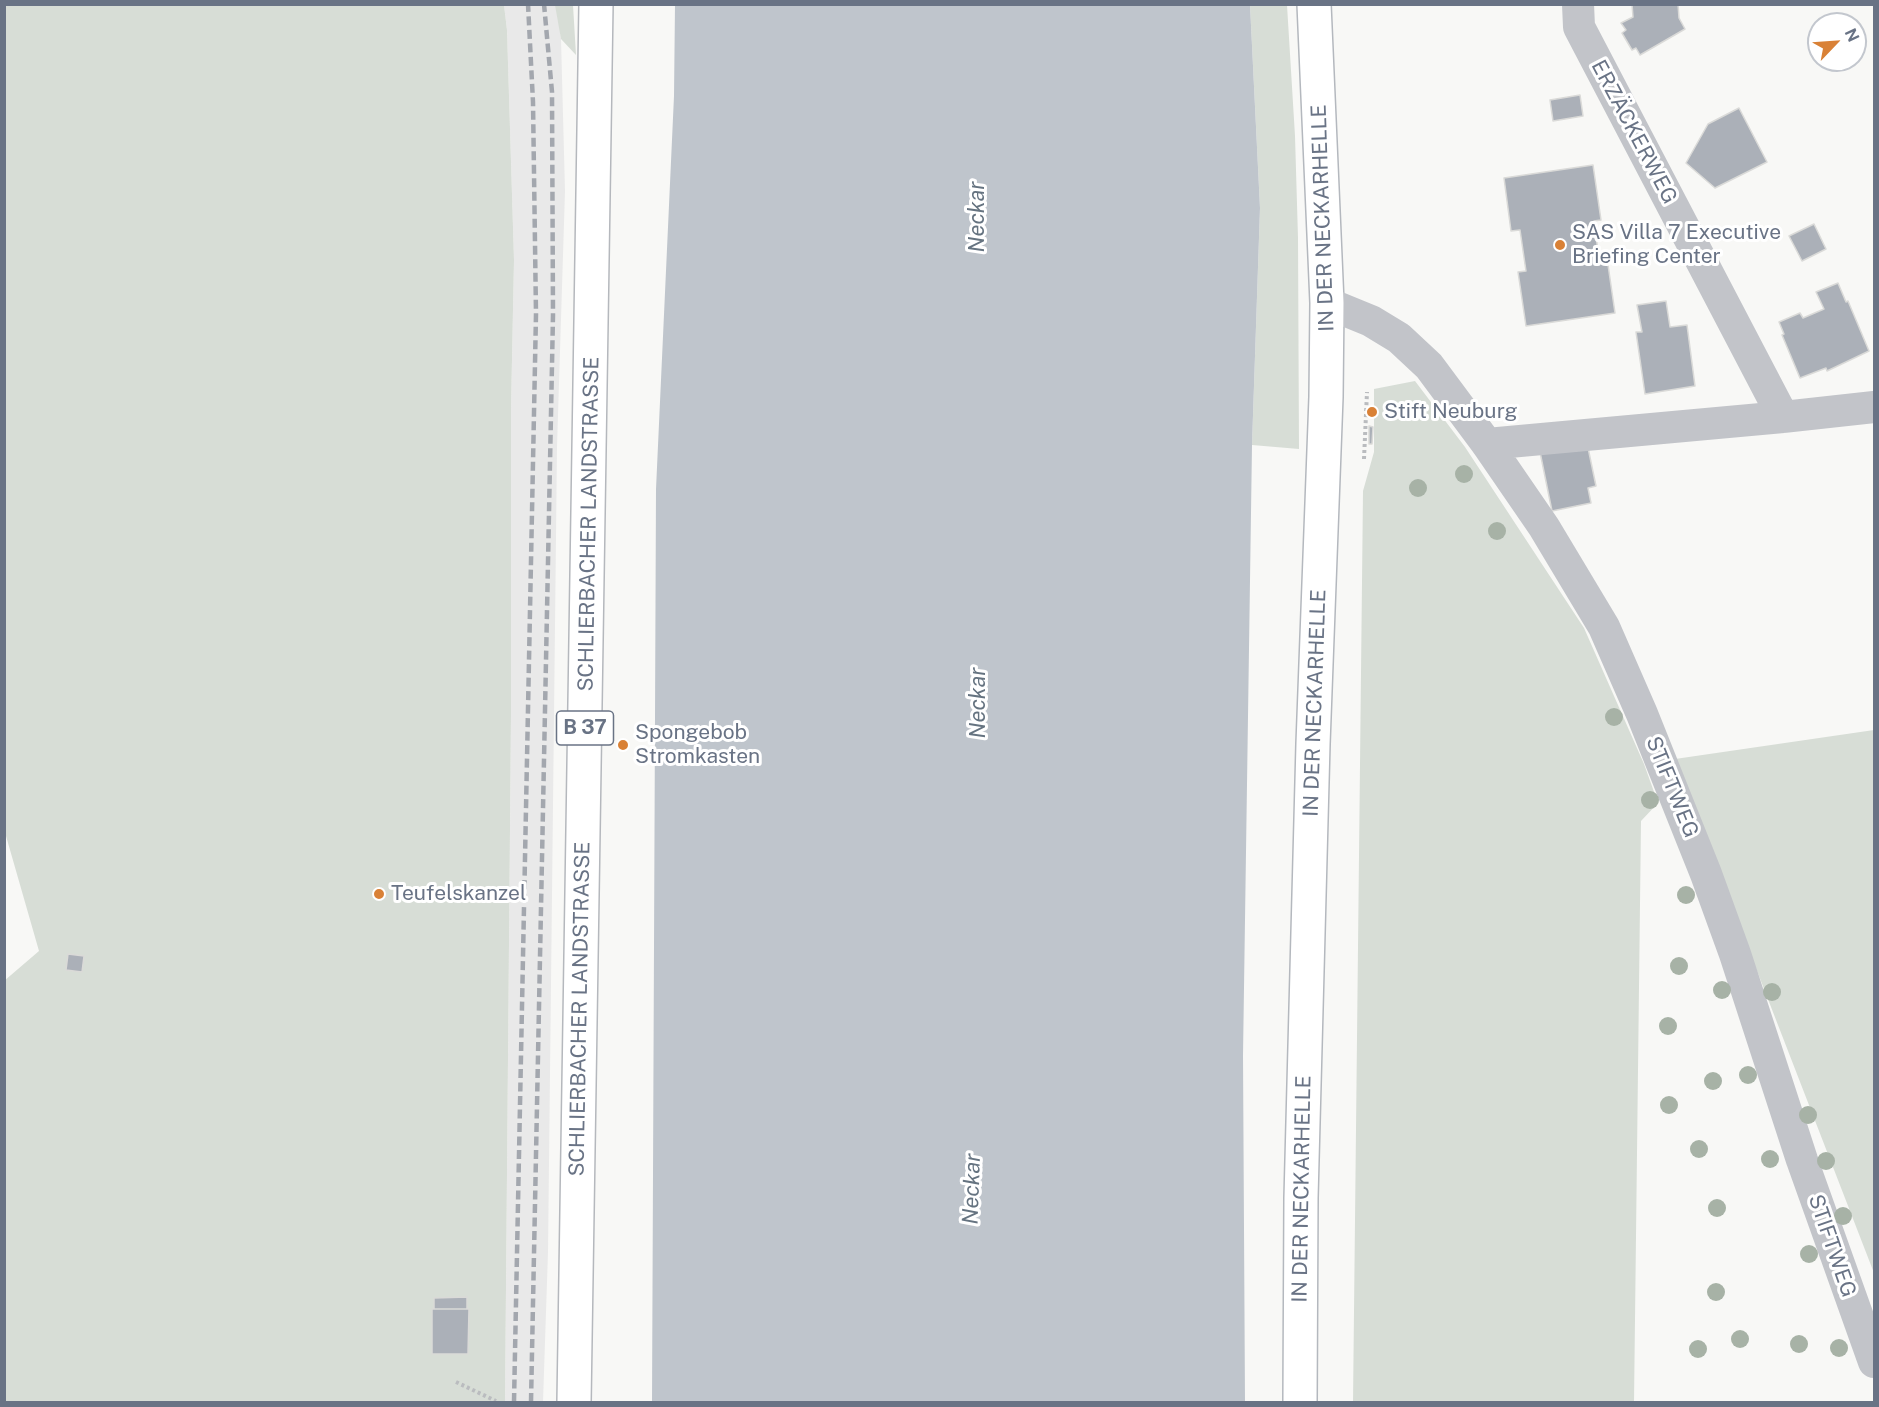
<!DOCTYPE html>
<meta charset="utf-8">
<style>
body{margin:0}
#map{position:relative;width:1879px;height:1407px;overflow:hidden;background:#f8f8f6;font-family:"Public Sans",sans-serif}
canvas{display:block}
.frame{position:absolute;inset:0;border:6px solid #697385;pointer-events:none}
.north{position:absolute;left:1807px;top:12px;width:60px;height:60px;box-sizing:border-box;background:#fff;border:2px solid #c3c7ce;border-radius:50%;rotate:65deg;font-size:16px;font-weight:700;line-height:24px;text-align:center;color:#697385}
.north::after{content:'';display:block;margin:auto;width:21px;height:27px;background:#d98136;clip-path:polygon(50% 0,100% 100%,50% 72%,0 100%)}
</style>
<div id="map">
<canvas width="1879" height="1407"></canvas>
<div class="frame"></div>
<div class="north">N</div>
</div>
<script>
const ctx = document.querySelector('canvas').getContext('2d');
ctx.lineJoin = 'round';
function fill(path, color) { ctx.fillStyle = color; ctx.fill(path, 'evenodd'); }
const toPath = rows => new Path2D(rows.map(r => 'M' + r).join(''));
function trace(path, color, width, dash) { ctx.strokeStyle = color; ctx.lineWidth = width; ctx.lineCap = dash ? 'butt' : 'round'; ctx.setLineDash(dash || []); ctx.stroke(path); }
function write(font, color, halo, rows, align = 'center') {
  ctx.font = font + ' "Public Sans",sans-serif'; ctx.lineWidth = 6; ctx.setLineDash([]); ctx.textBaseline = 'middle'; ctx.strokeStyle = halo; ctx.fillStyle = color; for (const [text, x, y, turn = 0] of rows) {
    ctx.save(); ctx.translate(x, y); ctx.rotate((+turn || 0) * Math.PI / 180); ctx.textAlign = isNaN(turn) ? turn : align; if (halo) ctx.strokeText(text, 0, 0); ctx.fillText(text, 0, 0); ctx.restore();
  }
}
const built = toPath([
 [504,5,558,5,561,39,565,191,557,447,548,1252,543,1402,505,1402,511,714,511,409,514,260,507,30]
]);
const green = toPath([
 [5,5,504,5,507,30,514,260,511,409,511,714,505,1402,5,1402,4,981,39,951,4,829],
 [555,5,573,5,576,55,561,39],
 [1250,5,1287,5,1295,136,1298,238,1299,449,1252,445,1260,208],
 [1415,381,1465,447,1584,628,1644,764,1658,803,1641,821,1634,1402,1353,1402,1363,491,1374,452,1374,389],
 [1874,730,1874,1273,1675,759]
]);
const water = toPath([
 [675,5,1250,5,1260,208,1252,445,1243,1055,1245,1402,652,1402,656,489,674,96]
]);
const building = toPath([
 [1632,4,1678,4,1679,18,1685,29,1640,55,1636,48,1632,50,1622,33,1626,30,1621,23,1633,17,1632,4],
 [1580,95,1583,116,1553,121,1550,100,1580,95],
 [1739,108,1767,162,1715,188,1686,163,1708,124,1739,108],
 [1593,165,1601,220,1594,221,1599,259,1607,258,1615,313,1526,326,1518,272,1526,271,1520,230,1511,231,1504,178,1593,165],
 [1814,224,1826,249,1802,261,1789,236,1814,224],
 [1838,283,1846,302,1848,301,1869,351,1827,371,1826,368,1800,378,1782,335,1784,334,1779,322,1800,313,1803,318,1824,309,1816,292,1838,283],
 [1666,301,1670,327,1687,325,1695,386,1645,394,1636,332,1642,332,1637,305,1666,301],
 [1369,426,1373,427,1372,444,1369,444,1369,426],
 [1587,443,1596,486,1588,488,1591,503,1552,511,1540,452,1587,443],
 [68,954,84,956,82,972,66,970,68,954],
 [467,1297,467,1309,434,1309,434,1298,467,1297],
 [432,1309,469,1309,468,1354,432,1354,432,1309]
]);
const path = toPath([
 [1364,459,1367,392],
 [456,1382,496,1401]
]);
const street = toPath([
 [1578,4,1579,27,1783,417],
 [1327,303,1371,321,1399,338,1429,366,1487,444,1544,527,1604,627,1642,714,1706,874,1735,954,1802,1160,1874,1362],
 [1487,444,1783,417,1874,407]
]);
const secondary = toPath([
 [1300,1402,1301,1198,1313,744,1326,397,1327,303,1314,4]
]);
const primary = toPath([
 [574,1402,596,4]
]);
const rail = toPath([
 [514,1402,536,314,533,102,528,4],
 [531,1402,553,315,552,92,544,4]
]);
const trees = [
 [1464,474],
 [1418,488],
 [1497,531],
 [1614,717],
 [1650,800],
 [1686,895],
 [1679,966],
 [1722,990],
 [1772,992],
 [1668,1026],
 [1748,1075],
 [1713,1081],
 [1669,1105],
 [1808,1115],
 [1699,1149],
 [1770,1159],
 [1826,1161],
 [1717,1208],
 [1843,1216],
 [1809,1254],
 [1716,1292],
 [1740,1339],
 [1799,1344],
 [1839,1348],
 [1698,1349]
];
const markers = [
 [1560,245,6,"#d98136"],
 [1372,412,6,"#d98136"],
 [623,745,6,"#d98136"],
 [379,894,6,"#d98136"]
];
const shields = [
 [585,728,57]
];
const shieldNames = [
 ["B 37",585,728]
];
const streetNames = [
 ["ERZÄCKERWEG",1634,132,62],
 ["IN DER NECKARHELLE",1323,218,-92],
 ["SCHLIERBACHER LANDSTRASSE",589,524,-89],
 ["IN DER NECKARHELLE",1315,703,-88],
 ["STIFTWEG",1672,787,68],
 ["SCHLIERBACHER LANDSTRASSE",580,1009,-89],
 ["IN DER NECKARHELLE",1302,1189,-89],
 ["STIFTWEG",1832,1246,71]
];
const poiNames = [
 ["SAS Villa 7 Executive",1572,233],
 ["Briefing Center",1572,257],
 ["Stift Neuburg",1384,412],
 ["Spongebob",635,733],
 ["Stromkasten",635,757],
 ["Teufelskanzel",391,894]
];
const waterNames = [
 ["Neckar",977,217,-90],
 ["Neckar",978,703,-90],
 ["Neckar",972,1189,-88]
];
fill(built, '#e9e9e9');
fill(green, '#d7ddd6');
fill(water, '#bfc5cc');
fill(building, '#abb0b8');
trace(building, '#dadad8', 1.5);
trace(secondary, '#b4b8be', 36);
trace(primary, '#b5b8bd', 36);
trace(path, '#babcbf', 4, [3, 3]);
trace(street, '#c2c4c9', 32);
trace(secondary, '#fff', 33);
trace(primary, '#fff', 33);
trace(rail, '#a3a7ae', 4.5, [9, 4.5]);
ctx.fillStyle = '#a7b2a6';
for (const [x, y] of trees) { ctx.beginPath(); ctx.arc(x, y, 9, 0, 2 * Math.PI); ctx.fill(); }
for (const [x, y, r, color] of markers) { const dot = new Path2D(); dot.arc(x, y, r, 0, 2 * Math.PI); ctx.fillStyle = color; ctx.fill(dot); trace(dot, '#fff', 2); }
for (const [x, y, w] of shields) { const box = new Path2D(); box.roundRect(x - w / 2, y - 17, w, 34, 4.5); ctx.fillStyle = '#fff'; ctx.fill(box); trace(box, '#697385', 1.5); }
write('bold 20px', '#697385', null, shieldNames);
write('21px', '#697385', '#fff', streetNames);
write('21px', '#697385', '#fff', poiNames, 'left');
write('italic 22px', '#657380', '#fff', waterNames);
</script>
